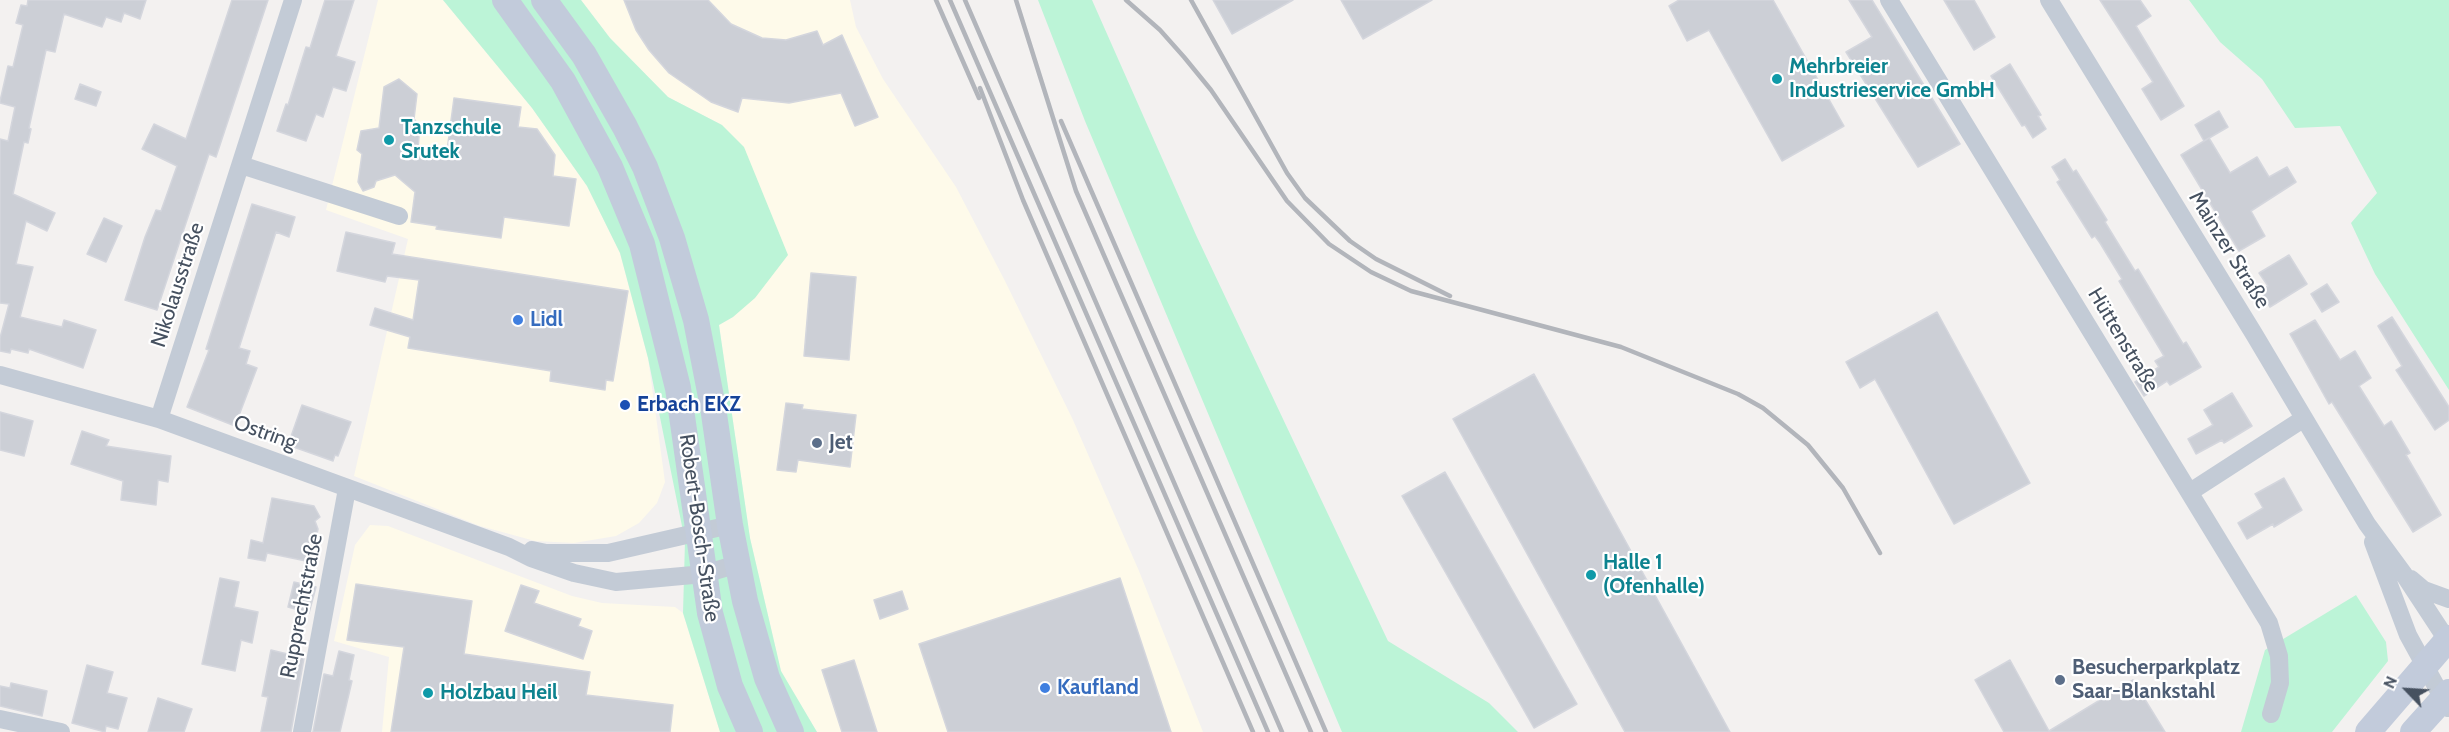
<!DOCTYPE html>
<meta charset="utf-8">
<style>
body{margin:0}
#map{position:relative;width:2449px;height:732px;overflow:hidden;background:#f3f1f0;font-family:Cabin,sans-serif}
canvas{display:block}
.north{position:absolute;left:2377px;top:660px;width:60px;height:60px;-webkit-text-stroke:4px #fff;paint-order:stroke;rotate:295deg;font-size:16px;font-weight:700;line-height:24px;text-align:center;color:#465160}
.north::after{content:'';display:block;margin:auto;width:21px;height:27px;background:#465160;clip-path:polygon(50% 0,100% 100%,50% 72%,0 100%)}
</style>
<div id="map">
<canvas width="2449" height="732"></canvas>
<div class="north">N</div>
</div>
<script>
const ctx = document.querySelector('canvas').getContext('2d');
ctx.lineJoin = 'round';
function fill(path, color) { ctx.fillStyle = color; ctx.fill(path, 'evenodd'); }
const toPath = rows => new Path2D(rows.map(r => 'M' + r).join(''));
function trace(path, color, width, dash) { ctx.strokeStyle = color; ctx.lineWidth = width; ctx.lineCap = dash ? 'butt' : 'round'; ctx.setLineDash(dash || []); ctx.stroke(path); }
function write(font, color, halo, rows, align = 'center') {
  ctx.font = font + ' Cabin,sans-serif'; ctx.lineWidth = 4.5; ctx.setLineDash([]); ctx.textBaseline = 'middle'; ctx.strokeStyle = halo; ctx.fillStyle = color; for (const [text, x, y, turn = 0] of rows) {
    ctx.save(); ctx.translate(x, y); ctx.rotate((+turn || 0) * Math.PI / 180); ctx.textAlign = isNaN(turn) ? turn : align; if (halo) ctx.strokeText(text, 0, 0); ctx.fillText(text, 0, 0); ctx.restore();
  }
}
const commercial = toPath([
 [378,0,443,0,532,108,587,186,620,253,648,358,665,482,657,503,639,523,616,536,574,543,535,541,480,526,354,476,408,239,326,210],
 [581,0,850,0,856,27,883,79,956,187,1005,281,1073,420,1139,571,1203,732,817,732,781,671,750,538,719,325,733,317,722,125,668,97,610,38],
 [370,525,388,526,572,596,602,603,675,607,683,613,720,732,382,732,389,657,334,641,355,545]
]);
const green = toPath([
 [443,0,581,0,610,38,668,97,722,125,744,147,788,255,755,298,733,317,719,325,750,538,781,671,817,732,720,732,683,613,685,541,648,358,620,253,587,186,532,108],
 [1038,0,1092,0,1196,235,1388,641,1489,703,1518,732,1342,732,1085,121],
 [2189,0,2449,0,2449,390,2375,274,2351,223,2377,193,2340,126,2295,128,2262,79,2220,42],
 [2356,595,2386,642,2388,661,2332,732,2241,732,2265,650]
]);
const building = toPath([
 [28,0,146,0,140,19,124,13,121,22,106,17,102,27,64,14,55,52,46,50,29,128,31,129,28,143,24,142,13,194,55,213,47,231,26,221,16,264,33,267,20,317,62,327,64,320,96,330,83,368,29,349,28,353,11,349,10,353,0,351,0,338,9,304,0,303,0,139,8,141,15,107,0,103,0,101,8,66,13,67,23,25,16,23,21,5,27,6,28,0],
 [232,0,268,0,216,157,209,154,157,310,125,300,145,237,156,210,161,211,177,166,142,149,154,124,186,139,232,0],
 [325,0,354,0,336,56,355,62,346,91,333,87,323,117,316,114,306,141,277,131,286,104,288,105,306,47,310,48,325,0],
 [624,0,708,0,731,24,762,38,786,40,817,31,823,45,842,35,878,117,855,126,841,93,789,103,742,98,738,112,711,102,669,73,649,50,636,30,624,0],
 [1213,0,1293,0,1232,34,1213,0],
 [1341,0,1432,0,1363,39,1341,0],
 [1679,0,1773,0,1844,126,1782,161,1709,30,1687,41,1669,6,1679,0],
 [1849,0,1872,0,1960,144,1918,167,1846,52,1872,37,1849,0],
 [1944,0,1974,0,1995,37,1974,50,1944,0],
 [2100,0,2140,0,2151,16,2136,26,2184,106,2161,120,2142,89,2153,82,2100,0],
 [2010,64,2041,115,2038,116,2046,129,2033,138,2025,125,2022,126,1991,76,2010,64],
 [399,79,417,94,414,119,420,126,418,149,446,158,454,98,521,107,518,127,537,129,555,155,553,176,576,179,569,226,504,217,501,238,436,229,437,226,411,222,415,192,395,175,376,181,374,187,363,191,358,182,362,154,357,150,361,131,379,128,384,87,399,79],
 [80,84,101,92,96,106,75,99,80,84],
 [2219,111,2228,127,2204,141,2195,125,2219,111],
 [2209,138,2230,173,2257,157,2269,177,2287,167,2296,182,2251,211,2265,236,2239,251,2181,155,2209,138],
 [2065,159,2073,172,2076,170,2107,220,2105,222,2127,258,2135,271,2138,269,2183,344,2186,342,2201,367,2170,385,2167,381,2144,396,2135,382,2159,367,2155,361,2164,356,2119,281,2122,279,2100,243,2095,236,2092,238,2057,182,2060,180,2052,167,2065,159],
 [252,204,295,217,289,237,276,232,239,348,250,351,246,364,257,368,235,426,187,407,209,350,206,349,252,204],
 [104,218,122,226,106,262,87,254,104,218],
 [346,232,395,243,392,254,628,291,613,381,606,380,605,390,550,381,551,371,408,348,410,337,370,325,375,308,413,320,419,280,387,276,385,282,337,271,346,232],
 [2289,255,2307,284,2270,307,2260,290,2268,286,2259,273,2289,255],
 [811,273,856,277,849,360,804,356,811,273],
 [2327,284,2339,302,2322,312,2311,294,2327,284],
 [1937,312,2030,483,1954,524,1875,379,1860,388,1846,362,1937,312],
 [2392,317,2449,407,2449,420,2435,430,2396,370,2402,366,2378,326,2392,317],
 [2315,320,2340,360,2355,351,2371,378,2359,386,2384,426,2391,421,2410,453,2406,455,2441,515,2413,532,2332,402,2329,404,2290,334,2315,320],
 [1534,374,1730,732,1625,732,1453,419,1534,374],
 [2232,393,2252,426,2224,443,2222,440,2196,454,2188,439,2213,425,2204,410,2232,393],
 [786,403,803,405,802,409,856,415,850,467,798,460,796,472,777,470,786,403],
 [302,405,351,422,338,456,335,455,333,461,288,445,302,405],
 [0,412,33,421,24,456,0,450,0,412],
 [82,431,109,440,106,446,171,456,168,482,158,480,156,505,121,500,123,481,71,464,82,431],
 [1445,472,1577,704,1534,728,1402,496,1445,472],
 [2284,478,2302,510,2274,527,2273,524,2247,539,2238,523,2263,508,2255,494,2284,478],
 [272,498,314,506,320,517,315,521,318,529,311,562,267,553,265,561,248,558,251,540,263,543,272,498],
 [220,578,239,582,234,607,258,612,252,643,241,640,235,671,202,664,220,578],
 [1120,578,1171,732,948,732,919,644,1120,578],
 [294,582,316,587,309,613,288,607,294,582],
 [356,584,472,601,464,654,590,672,586,695,673,705,670,732,391,732,404,647,347,640,356,584],
 [521,585,539,591,534,603,581,619,578,626,592,631,583,659,505,631,521,585],
 [902,591,908,609,880,619,874,600,902,591],
 [271,650,304,658,291,732,261,732,268,697,262,696,271,650],
 [339,651,354,655,349,680,352,681,340,732,313,732,324,674,333,676,339,651],
 [854,660,877,732,842,732,822,670,854,660],
 [2010,660,2049,731,2133,680,2165,732,2004,732,1975,680,2010,660],
 [87,665,113,672,107,693,127,698,118,729,106,726,105,732,72,723,87,665],
 [11,683,47,691,42,716,0,706,0,686,10,688,11,683],
 [158,698,192,709,184,732,148,732,158,698]
]);
const street = toPath([
 [1889,0,2269,623,2279,656,2280,683,2271,714],
 [2049,0,2254,334,2367,524,2403,573,2449,643],
 [241,165,399,216],
 [0,375,159,419,509,547,531,558,574,573,616,582,704,574,738,564],
 [159,419,293,0],
 [2190,492,2303,419],
 [2373,542,2408,635,2448,708],
 [532,550,546,553,608,553,730,525],
 [2411,579,2424,590,2449,599],
 [0,719,61,732],
 [302,732,347,489]
]);
const secondary = toPath([
 [505,0,563,81,610,167,642,244,678,388,710,613,730,686,750,732],
 [544,0,584,55,625,127,645,167,672,238,696,320,713,407,730,525,745,601,767,678,791,732],
 [2368,732,2449,638],
 [2413,732,2449,692]
]);
const rail = toPath([
 [936,0,979,98],
 [950,0,1268,732],
 [965,0,1282,732],
 [1016,0,1076,191,1311,732],
 [1126,0,1160,30,1184,57,1211,90,1287,201,1329,244,1371,272,1411,291,1621,347,1738,394,1763,408,1808,445,1843,488,1880,553],
 [1191,0,1287,173,1305,198,1350,241,1376,259,1450,296],
 [980,88,1023,200,1253,732],
 [1061,121,1326,732]
]);
const markers = [
 [1777,79,6,"#0f9aa8"],
 [389,140,6,"#0f9aa8"],
 [518,320,6,"#3f7fe0"],
 [625,405,6,"#1a4fb4"],
 [817,443,6,"#5c6f8a"],
 [1591,575,6,"#0f9aa8"],
 [2060,680,6,"#5c6f8a"],
 [1045,688,6,"#3f7fe0"],
 [428,693,6,"#0f9aa8"]
];
const cultureNames = [
 ["Mehrbreier",1789,67],
 ["Industrieservice GmbH",1789,91],
 ["Tanzschule",401,128],
 ["Srutek",401,152],
 ["Halle 1",1603,563],
 ["(Ofenhalle)",1603,587],
 ["Holzbau Heil",440,693]
];
const streetNames = [
 ["Mainzer Straße",2229,250,58],
 ["Nikolausstraße",178,285,-72],
 ["Hüttenstraße",2123,340,59],
 ["Ostring",265,433,20],
 ["Robert-Bosch-Straße",699,528,82],
 ["Rupprechtstraße",302,606,-79]
];
const shopNames = [
 ["Lidl",530,320],
 ["Kaufland",1057,688]
];
const transitNames = [
 ["Erbach EKZ",637,405]
];
const serviceNames = [
 ["Jet",829,443],
 ["Besucherparkplatz",2072,668],
 ["Saar-Blankstahl",2072,692]
];
fill(commercial, '#fefaea');
fill(green, '#bcf4d7');
fill(building, '#cccfd6');
trace(building, '#d4d6dd', 1.5);
trace(street, '#c3cbd6', 18);
trace(secondary, '#c2cbdb', 26);
trace(rail, '#b2b5bb', 4.5);
for (const [x, y, r, color] of markers) { const dot = new Path2D(); dot.arc(x, y, r, 0, 2 * Math.PI); ctx.fillStyle = color; ctx.fill(dot); trace(dot, '#fff', 2); }
write('bold 21px', '#0d838f', '#fff', cultureNames, 'left');
write('21px', '#465160', '#fff', streetNames);
write('bold 21px', '#366cbe', '#fff', shopNames, 'left');
write('bold 21px', '#164399', '#fff', transitNames, 'left');
write('bold 21px', '#4e5e75', '#fff', serviceNames, 'left');
</script>
